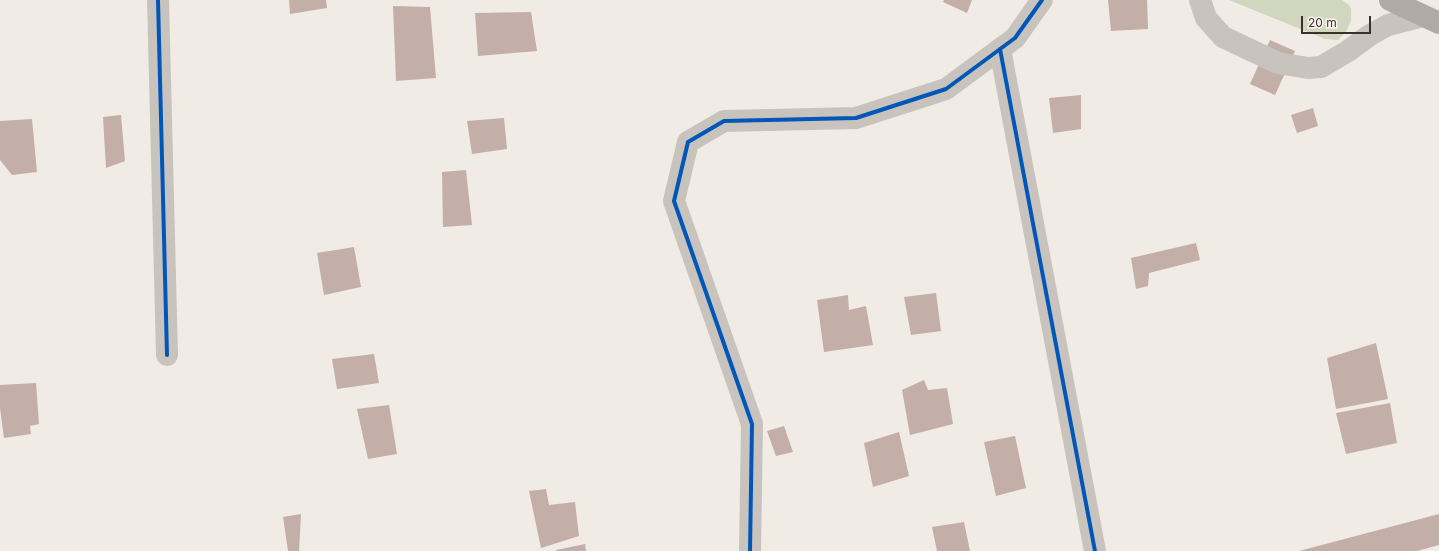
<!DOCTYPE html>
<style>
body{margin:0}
#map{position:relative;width:1439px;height:551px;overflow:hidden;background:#f0ebe5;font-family:Inter,sans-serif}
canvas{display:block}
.scale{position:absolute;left:1301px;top:16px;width:70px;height:18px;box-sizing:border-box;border:2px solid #3b302b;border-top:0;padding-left:5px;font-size:12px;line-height:14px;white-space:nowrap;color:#3b302b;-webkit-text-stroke:3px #fbf5ee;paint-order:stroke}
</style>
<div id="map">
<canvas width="1439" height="551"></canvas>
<div class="scale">20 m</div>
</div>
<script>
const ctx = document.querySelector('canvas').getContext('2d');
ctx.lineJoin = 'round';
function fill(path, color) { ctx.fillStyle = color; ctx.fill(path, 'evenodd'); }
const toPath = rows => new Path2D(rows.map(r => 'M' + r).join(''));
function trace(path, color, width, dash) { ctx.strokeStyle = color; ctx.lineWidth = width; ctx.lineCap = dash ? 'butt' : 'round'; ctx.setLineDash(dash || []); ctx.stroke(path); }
const green = toPath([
 [1229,0,1342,0,1349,5,1351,9,1351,21,1346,32,1338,40,1325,39]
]);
const building = toPath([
 [289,0,326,0,327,8,290,14],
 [944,0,972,0,967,13,943,2],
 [1108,0,1147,0,1148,29,1111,31],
 [393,6,430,7,436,78,396,81],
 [531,12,537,51,478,56,475,13],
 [1270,40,1295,51,1275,95,1250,84],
 [1081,95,1081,129,1053,133,1049,98],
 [1313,108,1318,126,1297,133,1291,115],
 [121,115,125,161,106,168,103,117],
 [504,118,507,149,472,154,467,121],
 [32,119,37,172,12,175,0,160,0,121],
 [466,170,472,225,443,227,442,172],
 [1196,243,1200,260,1149,273,1148,286,1136,289,1131,258],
 [354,247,361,287,324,295,317,253],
 [936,293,941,331,911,335,904,297],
 [848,295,849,310,866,306,873,345,824,352,817,300],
 [1376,343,1388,399,1336,409,1327,358],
 [374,354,379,383,337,389,332,359],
 [924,380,928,390,947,388,953,424,910,435,902,390],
 [36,383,39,424,30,426,31,434,4,438,0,408,0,385],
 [1390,403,1397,443,1346,454,1336,413],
 [389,405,397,454,368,459,357,409],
 [784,426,793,452,776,456,767,431],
 [899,432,909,476,873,487,864,443],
 [1015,436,1026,488,996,496,984,442],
 [546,489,549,505,575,502,579,536,541,548,529,491],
 [301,514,299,551,288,551,283,517],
 [1439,514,1439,545,1417,551,1299,551],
 [964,522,970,551,937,551,932,527],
 [585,544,586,551,556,551,556,550]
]);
const street = toPath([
 [158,0,167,355],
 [1200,0,1206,18,1223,37,1278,63,1308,68,1321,67,1348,51,1370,35,1388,25,1423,16],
 [1000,49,1095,551],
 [750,551,752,424,674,201,688,142,724,121,856,118,946,89,1015,38,1042,0]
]);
const highway = toPath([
 [1390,0,1439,23]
]);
const cycleway = toPath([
 [158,0,167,355],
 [1000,49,1095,551],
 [750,551,752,424,674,201,688,142,724,121,856,118,946,89,1015,38,1042,0]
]);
fill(green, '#d1d6bf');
fill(building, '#c3afa7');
trace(street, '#c9c3be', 22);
trace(highway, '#afaaa4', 22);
trace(cycleway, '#0057b8', 4);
</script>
